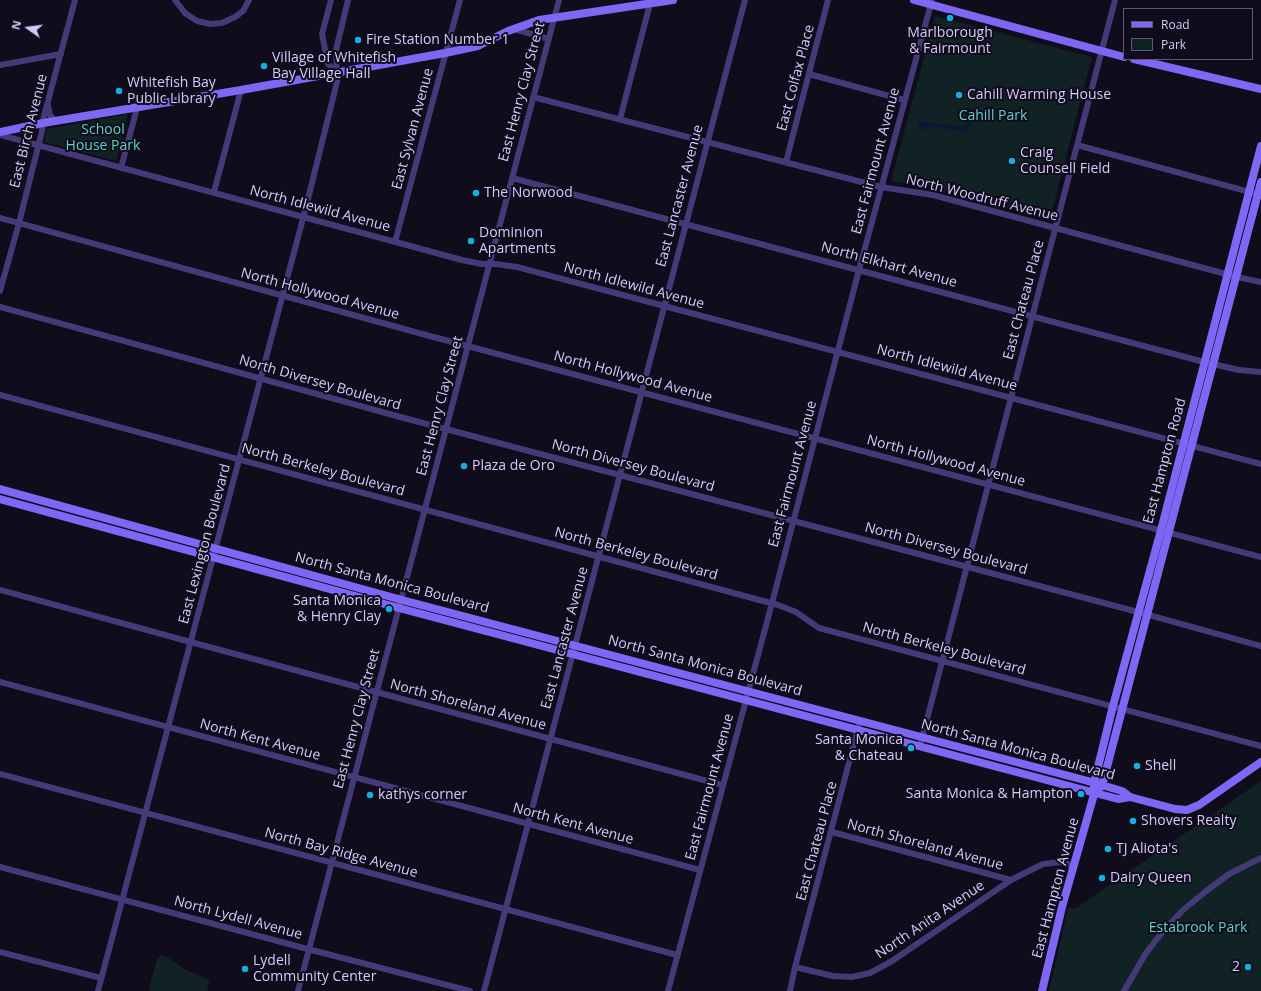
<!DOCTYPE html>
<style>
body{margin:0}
#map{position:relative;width:1261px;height:991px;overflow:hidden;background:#100c1b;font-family:"Open Sans",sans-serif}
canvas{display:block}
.legend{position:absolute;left:1123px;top:8px;width:130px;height:52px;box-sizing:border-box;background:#100c1b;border:1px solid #5f5875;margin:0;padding:5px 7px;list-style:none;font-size:12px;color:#d6cafb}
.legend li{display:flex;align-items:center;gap:8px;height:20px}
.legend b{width:20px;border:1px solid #5f5875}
.north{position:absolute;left:8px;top:8px;width:40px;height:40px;-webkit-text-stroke:3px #100c1b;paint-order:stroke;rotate:284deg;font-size:11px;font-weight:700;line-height:16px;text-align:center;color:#d6cafb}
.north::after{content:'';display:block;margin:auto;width:14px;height:18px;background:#d6cafb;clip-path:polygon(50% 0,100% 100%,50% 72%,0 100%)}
</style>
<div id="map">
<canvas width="1261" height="991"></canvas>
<ul class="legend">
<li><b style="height:5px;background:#7d67f4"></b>Road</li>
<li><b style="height:11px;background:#102224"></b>Park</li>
</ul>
<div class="north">N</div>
</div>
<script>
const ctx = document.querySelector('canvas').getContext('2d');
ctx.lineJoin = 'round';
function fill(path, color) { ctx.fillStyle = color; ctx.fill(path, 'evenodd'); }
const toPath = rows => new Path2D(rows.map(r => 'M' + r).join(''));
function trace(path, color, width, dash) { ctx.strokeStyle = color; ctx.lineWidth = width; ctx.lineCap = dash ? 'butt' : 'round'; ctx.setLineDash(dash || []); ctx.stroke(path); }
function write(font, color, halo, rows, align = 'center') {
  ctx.font = font + ' "Open Sans",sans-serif'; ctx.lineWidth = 4; ctx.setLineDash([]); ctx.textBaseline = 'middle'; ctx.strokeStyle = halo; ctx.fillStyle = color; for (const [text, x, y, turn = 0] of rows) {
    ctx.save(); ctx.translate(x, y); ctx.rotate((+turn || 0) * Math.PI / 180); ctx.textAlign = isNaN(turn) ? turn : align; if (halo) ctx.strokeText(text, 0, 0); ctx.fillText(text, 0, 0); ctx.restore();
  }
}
const green = toPath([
 [935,16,1092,57,1050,219,931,187,891,181],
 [128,114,116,161,44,142,47,129],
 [1261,781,1261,991,1049,991,1068,908,1076,908],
 [162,955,167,957,184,969,210,980,207,991,149,991,151,980,157,959]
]);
const water = toPath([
 [971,121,973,122,965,132,939,127,933,127,928,129,918,128,919,124,922,122,964,127]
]);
const street = toPath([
 [175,0,185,13,197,21,210,24,222,23,235,17,243,11,249,0],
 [331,0,322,34,328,64,336,72],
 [514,29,549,39],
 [0,65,61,54],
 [809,74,904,100],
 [533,97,881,187,933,195,1237,277,1261,282],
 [48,105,50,115,52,118,58,121],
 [620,119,651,0],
 [0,135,462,260,482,264,496,264,517,267,1261,464],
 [1077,145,1261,195],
 [786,162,828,0],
 [121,168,137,108],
 [512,178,1204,362,1239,370,1261,372],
 [214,192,241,90],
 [0,218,426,335,1261,557],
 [395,242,460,0],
 [0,291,19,223,42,131,44,116,75,0],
 [0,307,404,418,1138,612,1261,646],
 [0,395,778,605,796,612,819,628,1261,746],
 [0,590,198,644,722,785],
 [0,682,700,870],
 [920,746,1115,0],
 [0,774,677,955],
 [832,832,1011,880],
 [0,867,300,947,470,991],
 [0,952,101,978],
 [795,967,833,976,852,977,870,973,892,961,1011,880,1043,864,1060,862,1074,866],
 [98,991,305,211,337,82,336,50,348,0],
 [298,991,559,0],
 [484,991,745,0],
 [668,991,772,603,859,270,932,0],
 [790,991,795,967,860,721],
 [1124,991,1146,953,1160,935,1183,910,1205,892,1229,874,1261,858]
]);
const secondary = toPath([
 [914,0,1124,57],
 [1134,59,1261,89],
 [0,132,43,123,241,90,445,53,478,46,508,31,539,20,673,0],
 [0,489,402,600,1088,781,1122,791,1130,797,1175,809,1187,810,1199,805,1261,762],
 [0,499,399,608,1118,799,1130,797],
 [1098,789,1102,786,1261,182],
 [1042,991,1062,907,1093,798,1094,783,1113,706,1161,530,1261,146]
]);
const markers = [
 [950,18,4,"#10b1e1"],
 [358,40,4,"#10b1e1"],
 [264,66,4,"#10b1e1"],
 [119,91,4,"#10b1e1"],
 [959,95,4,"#10b1e1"],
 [1012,161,4,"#10b1e1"],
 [476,193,4,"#10b1e1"],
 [471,241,4,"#10b1e1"],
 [464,466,4,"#10b1e1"],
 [389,609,4,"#10b1e1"],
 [911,748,4,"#10b1e1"],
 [1137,766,4,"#10b1e1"],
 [1081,794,4,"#10b1e1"],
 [370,795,4,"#10b1e1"],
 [1133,821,4,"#10b1e1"],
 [1108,849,4,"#10b1e1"],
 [1102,878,4,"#10b1e1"],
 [1248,967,4,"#10b1e1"],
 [245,969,4,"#10b1e1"]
];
const poiNames = [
 ["Marlborough",950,33,"center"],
 ["& Fairmount",950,49,"center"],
 ["Fire Station Number 1",366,40],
 ["Village of Whitefish",272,58],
 ["Bay Village Hall",272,74],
 ["Whitefish Bay",127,83],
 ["Public Library",127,99],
 ["Cahill Warming House",967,95],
 ["Craig",1020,153],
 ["Counsell Field",1020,169],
 ["The Norwood",484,193],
 ["Dominion",479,233],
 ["Apartments",479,249],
 ["Plaza de Oro",472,466],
 ["Santa Monica",381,601,"right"],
 ["& Henry Clay",381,617,"right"],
 ["Santa Monica",903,740,"right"],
 ["& Chateau",903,756,"right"],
 ["Shell",1145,766],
 ["Santa Monica & Hampton",1073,794,"right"],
 ["kathys corner",378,795],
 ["Shovers Realty",1141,821],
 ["TJ Aliota's",1116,849],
 ["Dairy Queen",1110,878],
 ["Lydell",253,961],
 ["Community Center",253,977],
 ["2",1240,967,"right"]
];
const streetNames = [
 ["East Colfax Place",796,78,-75],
 ["East Henry Clay Street",522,92,-75],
 ["East Sylvan Avenue",413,129,-75],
 ["East Birch Avenue",29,131,-76],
 ["East Fairmount Avenue",876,161,-75],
 ["East Lancaster Avenue",680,196,-75],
 ["North Woodruff Avenue",982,198,14],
 ["North Idlewild Avenue",320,209,15],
 ["North Elkhart Avenue",889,265,15],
 ["North Idlewild Avenue",634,286,15],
 ["North Hollywood Avenue",320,294,15],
 ["East Chateau Place",1024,300,-75],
 ["North Idlewild Avenue",947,368,15],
 ["North Hollywood Avenue",633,377,15],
 ["North Diversey Boulevard",320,383,16],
 ["East Henry Clay Street",440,406,-75],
 ["North Hollywood Avenue",946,461,15],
 ["East Hampton Road",1165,461,-75],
 ["North Diversey Boulevard",633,466,15],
 ["North Berkeley Boulevard",323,470,15],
 ["East Fairmount Avenue",793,474,-75],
 ["East Lexington Boulevard",205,544,-75],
 ["North Diversey Boulevard",946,549,15],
 ["North Berkeley Boulevard",636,554,15],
 ["North Santa Monica Boulevard",392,583,15],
 ["East Lancaster Avenue",565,638,-75],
 ["North Berkeley Boulevard",944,649,15],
 ["North Santa Monica Boulevard",705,666,15],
 ["North Shoreland Avenue",468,705,15],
 ["East Henry Clay Street",357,719,-75],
 ["North Kent Avenue",260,740,15],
 ["North Santa Monica Boulevard",1018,750,15],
 ["East Fairmount Avenue",710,787,-75],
 ["North Kent Avenue",573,824,15],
 ["East Chateau Place",817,841,-75],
 ["North Shoreland Avenue",925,845,15],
 ["North Bay Ridge Avenue",341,853,15],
 ["East Hampton Avenue",1056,888,-75],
 ["North Lydell Avenue",238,918,15],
 ["North Anita Avenue",930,920,-34]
];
const parkNames = [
 ["Cahill Park",993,116],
 ["School",103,130],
 ["House Park",103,146],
 ["Estabrook Park",1198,928]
];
fill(green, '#102224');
fill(water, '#0b1535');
trace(street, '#443a77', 6);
trace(secondary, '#7d67f4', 8);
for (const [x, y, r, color] of markers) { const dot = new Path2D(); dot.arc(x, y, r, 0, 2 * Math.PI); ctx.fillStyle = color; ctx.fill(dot); trace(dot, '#100c1b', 1.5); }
write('14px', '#d6cafb', '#100c1b', poiNames, 'left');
write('14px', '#d6cafb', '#100c1b', streetNames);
write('14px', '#5cd5c6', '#100c1b', parkNames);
</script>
